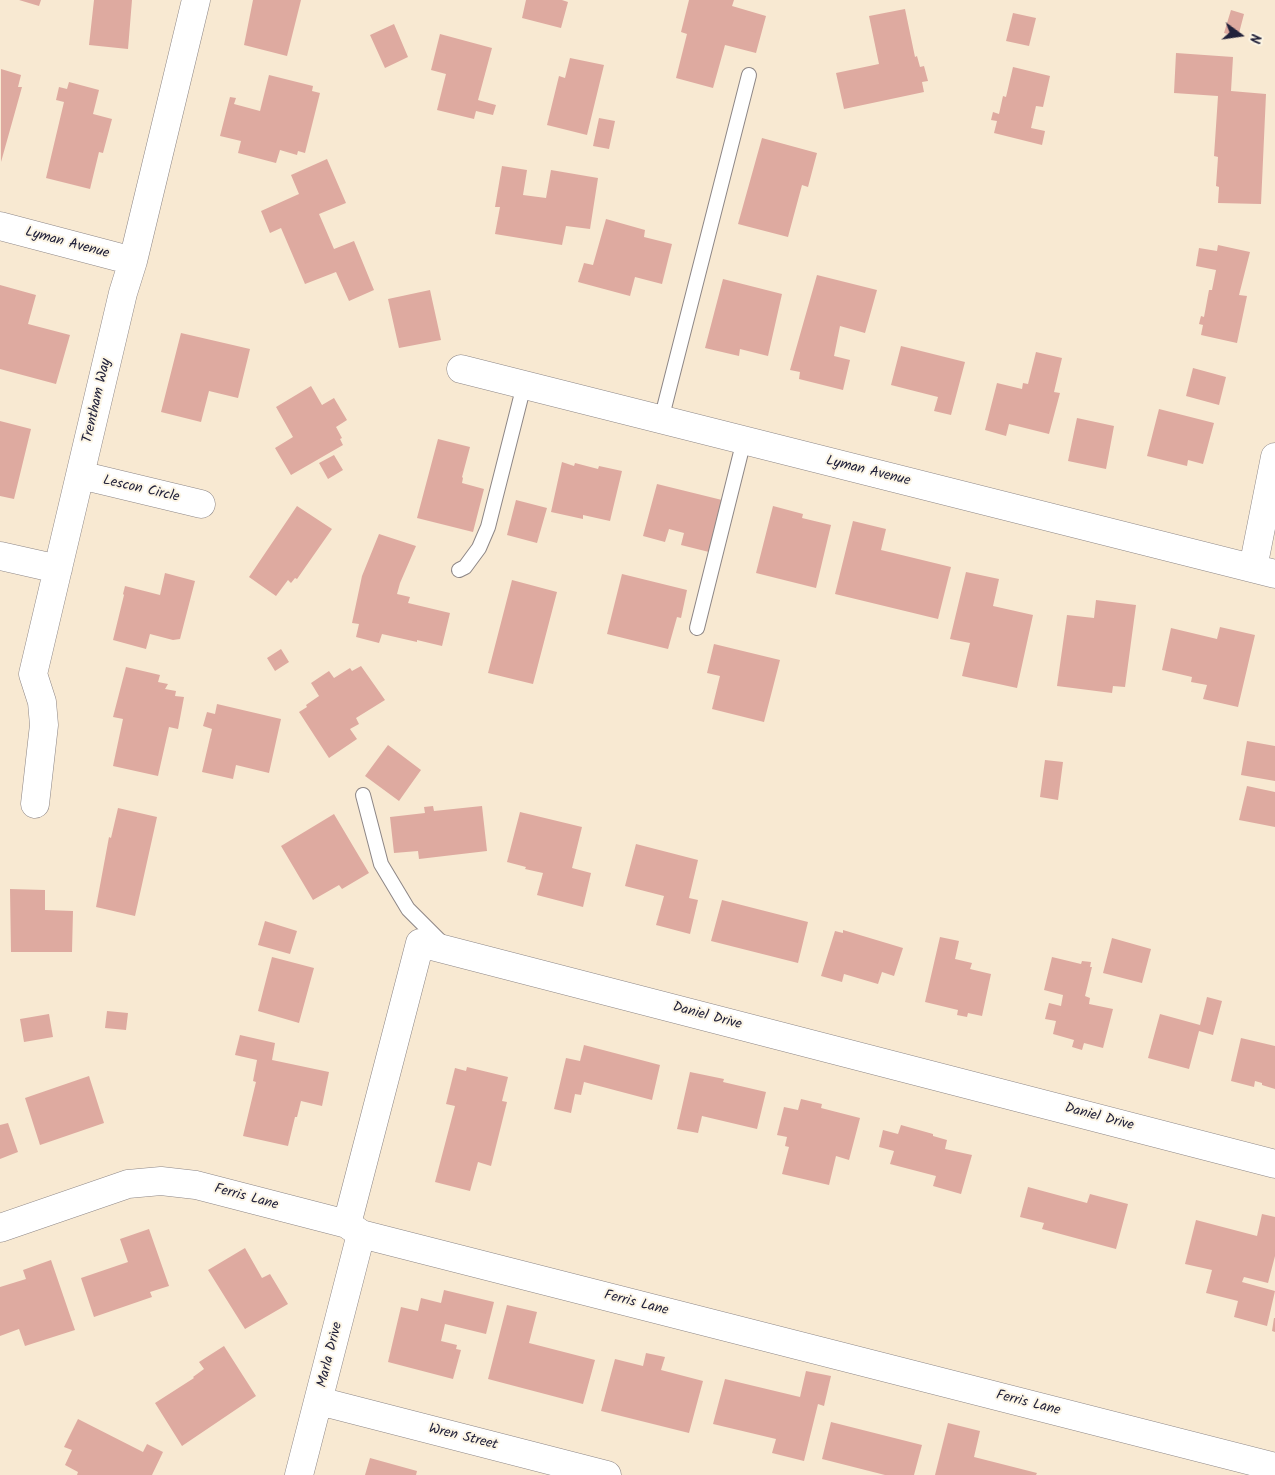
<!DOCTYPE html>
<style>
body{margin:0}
#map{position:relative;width:1275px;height:1475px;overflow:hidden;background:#f8e9d2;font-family:Kalam,sans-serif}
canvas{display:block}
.north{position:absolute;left:1215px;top:10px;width:50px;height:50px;-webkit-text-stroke:4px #fcf5e5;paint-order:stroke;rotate:104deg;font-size:14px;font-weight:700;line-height:20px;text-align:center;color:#22223b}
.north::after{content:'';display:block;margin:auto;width:18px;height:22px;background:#22223b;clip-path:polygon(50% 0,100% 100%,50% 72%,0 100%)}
</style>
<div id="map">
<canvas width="1275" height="1475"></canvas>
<div class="north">N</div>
</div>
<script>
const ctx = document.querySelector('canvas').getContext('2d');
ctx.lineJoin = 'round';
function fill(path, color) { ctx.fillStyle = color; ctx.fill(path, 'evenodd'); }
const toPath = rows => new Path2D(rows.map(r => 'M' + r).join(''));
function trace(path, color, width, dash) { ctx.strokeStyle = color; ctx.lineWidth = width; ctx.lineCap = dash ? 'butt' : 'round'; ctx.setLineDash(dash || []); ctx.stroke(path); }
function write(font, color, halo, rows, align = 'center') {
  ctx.font = font + ' Kalam,sans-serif'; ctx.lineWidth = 4; ctx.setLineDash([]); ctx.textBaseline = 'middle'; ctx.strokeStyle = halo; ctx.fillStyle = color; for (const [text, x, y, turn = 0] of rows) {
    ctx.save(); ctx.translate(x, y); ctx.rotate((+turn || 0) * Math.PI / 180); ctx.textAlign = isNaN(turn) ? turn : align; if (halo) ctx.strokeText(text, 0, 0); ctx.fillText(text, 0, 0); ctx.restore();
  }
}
const building = toPath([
 [19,0,41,0,39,6],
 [94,0,132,0,128,49,89,45],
 [253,0,301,0,287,56,244,45],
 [526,0,562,0,568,2,561,28,522,18],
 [689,0,734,0,732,6,766,16,756,53,725,45,713,88,676,78,687,34,681,32],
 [905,9,915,57,917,56,920,67,924,66,928,81,922,82,924,92,844,109,836,73,879,64,869,16],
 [1231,10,1244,14,1238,37,1224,33],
 [1013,13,1036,18,1029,46,1006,41],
 [394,24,408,57,385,68,370,35],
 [440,34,492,48,478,100,496,105,493,115,476,111,474,119,437,110,446,74,431,70],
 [1176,53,1233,57,1231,91,1266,94,1261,204,1218,203,1219,187,1216,186,1218,157,1214,156,1218,96,1174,93],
 [570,58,604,65,587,135,547,125,559,76,565,78],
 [1013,67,1050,76,1043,107,1036,106,1031,128,1045,131,1042,145,994,133,997,121,991,120,993,112,999,114,1003,96,1006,97],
 [1,69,21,75,18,87,22,87,1,162],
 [269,75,313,86,312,91,320,93,305,153,298,151,297,155,280,150,276,163,238,153,241,141,220,136,230,97,236,98,234,104,260,111],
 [69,82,99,90,93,114,112,119,103,153,99,152,90,189,46,178,64,102,56,100,59,87,67,89],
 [599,118,615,121,609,149,593,146],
 [762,138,817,153,808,187,802,185,788,237,738,224],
 [327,159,346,203,319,214,334,249,354,241,374,290,349,301,336,272,305,284,281,228,270,233,261,211,299,194,291,175],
 [502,166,527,170,523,195,546,198,551,170,598,178,590,229,566,226,562,245,495,234,500,207,495,207],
 [606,219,645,230,644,237,672,244,662,284,635,277,630,296,578,282,584,263,593,265],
 [1218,245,1250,252,1239,295,1247,296,1237,343,1201,335,1203,325,1199,324,1201,316,1204,317,1209,290,1212,290,1216,270,1196,266,1199,248,1217,251],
 [817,275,877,290,865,333,840,326,834,356,850,360,843,390,799,379,800,372,790,370],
 [723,279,782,294,768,356,740,349,739,356,705,348],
 [0,285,36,295,28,324,70,335,56,384,0,369],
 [430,290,441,340,399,348,388,299],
 [181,333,250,349,238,398,209,391,201,422,161,412],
 [901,346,965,362,951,415,934,411,938,397,891,385],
 [1036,352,1062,358,1054,392,1060,393,1049,434,1009,424,1006,436,985,430,997,383,1022,389,1023,383,1028,384],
 [1193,368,1226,377,1219,405,1186,396],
 [311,386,322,405,334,398,347,420,336,427,342,438,340,439,343,445,291,475,275,448,293,437,276,407],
 [1159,409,1214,423,1203,464,1188,460,1187,466,1147,456],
 [1077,418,1114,426,1106,469,1068,461],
 [0,421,31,429,14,499,0,496],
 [438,439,470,447,462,477,463,478,462,483,484,489,473,532,417,518],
 [334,455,343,470,328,479,319,463],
 [562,462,574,466,575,463,598,469,599,466,622,471,610,521,583,515,583,519,551,512],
 [657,484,722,500,709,552,681,545,684,533,669,529,665,542,643,536],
 [516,500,547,508,537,543,507,535],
 [297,506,332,529,297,579,295,578,291,583,288,580,276,596,249,577],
 [773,506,803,514,802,518,831,525,816,588,756,573],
 [853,521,886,529,881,550,951,567,938,619,835,594],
 [379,534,416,546,400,583,397,594,410,597,408,603,450,613,442,646,417,640,417,642,382,634,379,643,356,637,359,624,352,623,362,576],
 [966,572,999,579,993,606,1033,615,1017,688,962,676,970,643,950,639],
 [165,573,195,581,180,639,173,640,150,634,146,649,113,640,124,595,123,594,125,586,160,595],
 [622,574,687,590,681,618,677,617,668,649,607,634],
 [512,580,557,592,533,684,488,673],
 [1096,600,1136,605,1125,687,1113,686,1112,693,1057,686,1067,615,1094,618],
 [1220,627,1255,635,1238,707,1203,699,1207,685,1191,682,1192,677,1162,670,1171,628,1217,639],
 [714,644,780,660,764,722,712,709,720,676,707,673],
 [281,649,289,662,275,671,267,658],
 [361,666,385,700,356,718,359,724,350,729,357,739,329,758,299,712,307,707,306,705,319,696,311,683,329,671,334,678,350,668,352,671],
 [126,667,160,675,158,682,168,684,165,689,176,691,175,696,184,697,178,729,169,727,158,776,113,766,123,719,113,717],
 [217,704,281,719,269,773,236,765,233,779,202,772,212,729,203,726,207,712,215,714],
 [1247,741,1275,746,1275,781,1241,775],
 [388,745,421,770,399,801,365,776],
 [1045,760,1063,762,1058,800,1040,797],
 [1247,786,1275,792,1275,827,1239,820],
 [433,806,434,811,482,806,487,851,419,859,418,851,394,853,390,817,425,813,424,807],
 [118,808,157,817,135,916,96,907,109,837,111,838],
 [520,812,582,827,572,868,591,873,583,907,537,895,543,873,525,869,526,867,507,862],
 [334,814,369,873,342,889,339,885,313,900,281,846],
 [636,844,698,860,689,898,698,900,690,934,656,925,664,896,625,886],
 [10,889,45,890,45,910,73,911,72,952,11,952],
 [722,900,808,922,798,963,711,941],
 [265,921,297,931,290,954,258,945],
 [843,930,903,948,894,976,882,972,878,984,844,974,842,982,821,976,835,931,843,933],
 [940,937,959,941,955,959,972,963,970,969,991,974,982,1016,968,1013,967,1017,957,1015,958,1010,925,1002],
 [1112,938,1151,949,1142,983,1103,973],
 [272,957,314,968,299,1023,258,1011],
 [1052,957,1081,964,1082,961,1091,962,1090,967,1092,967,1085,996,1090,998,1089,1004,1113,1009,1103,1048,1084,1043,1082,1050,1072,1047,1074,1040,1053,1034,1056,1021,1045,1019,1049,1003,1061,1006,1063,995,1044,990],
 [1207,997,1222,1001,1213,1035,1199,1031,1189,1069,1148,1058,1160,1014,1200,1025],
 [107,1011,128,1013,126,1030,105,1028],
 [49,1014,53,1037,24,1042,20,1019],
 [240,1035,275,1043,272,1060,329,1072,322,1106,301,1101,297,1117,295,1117,288,1146,243,1136,256,1082,253,1081,257,1060,235,1055],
 [1241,1038,1275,1046,1275,1089,1262,1085,1262,1083,1255,1081,1254,1087,1231,1081],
 [584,1045,660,1065,652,1100,584,1082,581,1095,575,1094,571,1113,554,1109,566,1058,580,1061],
 [467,1067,508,1077,502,1101,507,1102,491,1166,478,1162,470,1191,435,1182,455,1106,446,1104,455,1068,466,1071],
 [690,1072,724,1079,723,1082,766,1092,757,1129,702,1116,698,1133,677,1129],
 [89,1076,104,1123,40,1145,25,1098],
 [801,1099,822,1104,821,1108,860,1118,849,1160,836,1156,829,1185,782,1174,789,1147,785,1146,787,1137,777,1135,784,1107,798,1110],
 [8,1123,18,1152,0,1159,0,1125],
 [901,1125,933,1134,933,1136,947,1140,945,1149,972,1155,961,1194,933,1186,936,1176,890,1164,894,1151,879,1147,883,1130,898,1134],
 [1028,1187,1087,1203,1090,1194,1128,1204,1116,1249,1042,1229,1044,1223,1020,1217],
 [1262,1214,1275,1217,1275,1256,1268,1283,1244,1277,1242,1282,1275,1291,1267,1326,1234,1317,1238,1301,1206,1293,1212,1270,1185,1264,1196,1220,1257,1236],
 [149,1229,169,1286,150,1292,152,1297,94,1317,81,1278,128,1262,120,1239],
 [245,1248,262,1278,270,1274,288,1304,245,1329,208,1270],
 [51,1260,75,1330,25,1346,19,1329,0,1336,0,1287,26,1279,23,1270],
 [444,1290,494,1302,486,1334,445,1324,441,1341,457,1345,456,1349,461,1350,453,1379,388,1362,401,1307,418,1311,421,1298,441,1303],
 [507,1305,537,1312,529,1343,595,1360,583,1404,488,1379],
 [1274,1318,1275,1318,1275,1332,1272,1331],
 [224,1346,256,1396,182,1446,155,1403,194,1378,193,1377,204,1369,199,1362],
 [646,1353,665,1357,661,1370,703,1381,689,1433,601,1411,615,1359,643,1366],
 [806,1371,831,1376,824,1406,818,1404,804,1461,772,1453,776,1439,713,1424,725,1379,800,1397],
 [78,1419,143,1452,147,1444,163,1452,152,1475,77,1475,78,1472,65,1465,72,1450,64,1447],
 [831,1422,922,1445,914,1475,885,1475,822,1459],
 [948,1423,980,1431,974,1457,1037,1473,1036,1475,935,1475],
 [370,1458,417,1471,416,1475,365,1475]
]);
const service = toPath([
 [661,420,749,75],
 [459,570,465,567,479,548,488,527,524,385],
 [697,628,744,440],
 [363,795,381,864,408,909,444,945]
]);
const minor = toPath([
 [0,226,133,261],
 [461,369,1275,574],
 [80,475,201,504],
 [0,556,58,569],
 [1253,568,1275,457],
 [35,804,44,725,42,702,33,674,123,293,133,261,196,0],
 [347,1224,420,943,1275,1164],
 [319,1401,607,1475],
 [299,1475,361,1234]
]);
const tertiary = toPath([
 [0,1228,128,1184,161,1181,196,1185,347,1224,361,1234,1275,1467]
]);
const streetNames = [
 ["Lyman Avenue",67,244,15],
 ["Trentham Way",98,401,-77],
 ["Lyman Avenue",868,472,14],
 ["Lescon Circle",141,490,13],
 ["Daniel Drive",707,1017,15],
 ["Daniel Drive",1099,1118,15],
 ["Ferris Lane",246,1198,15],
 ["Ferris Lane",636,1304,14],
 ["Marla Drive",331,1355,-76],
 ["Ferris Lane",1028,1404,14],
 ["Wren Street",463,1438,14]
];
fill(building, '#deaaa0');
trace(service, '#8d8686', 16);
trace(minor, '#8d8686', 29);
trace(tertiary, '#8d8686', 29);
trace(service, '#fff', 14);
trace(minor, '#fff', 28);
trace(tertiary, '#fff', 28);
write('14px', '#22223b', '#fcf5e5', streetNames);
</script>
